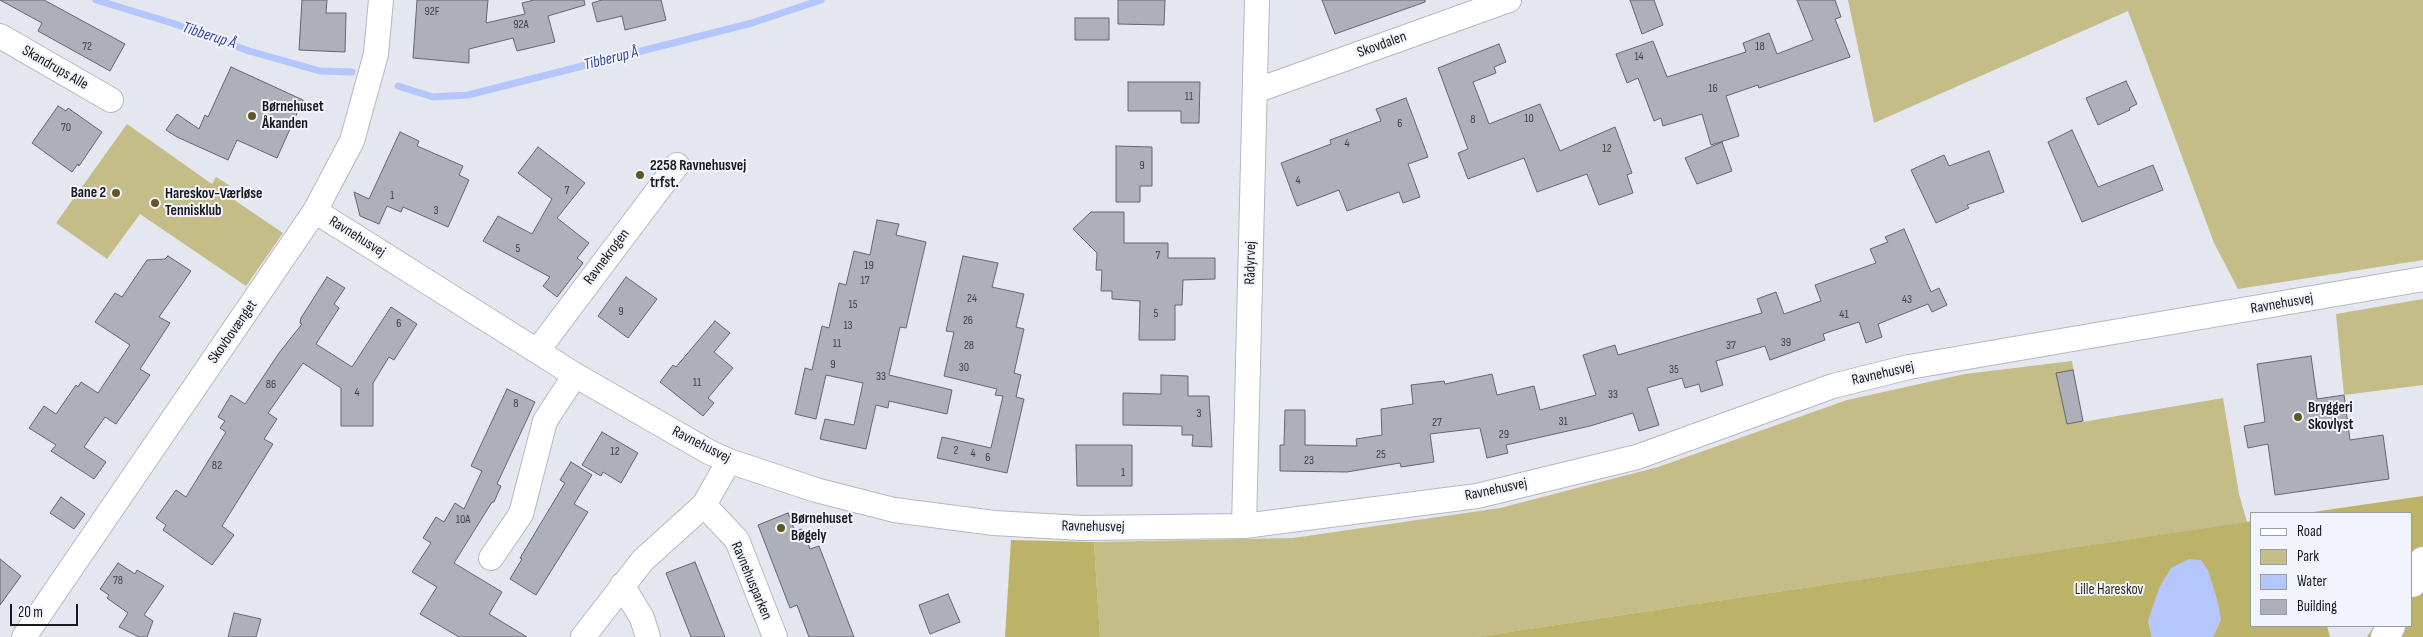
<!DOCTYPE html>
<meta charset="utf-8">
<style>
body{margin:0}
#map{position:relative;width:2423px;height:637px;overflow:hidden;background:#e4e7f0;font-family:"Sofia Sans Condensed",sans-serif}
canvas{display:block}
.legend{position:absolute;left:2250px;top:512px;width:162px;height:115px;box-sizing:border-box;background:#f1f4fd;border:1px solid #9a9ca3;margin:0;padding:6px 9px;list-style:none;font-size:15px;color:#18191c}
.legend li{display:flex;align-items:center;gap:10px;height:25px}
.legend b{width:25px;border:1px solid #9a9ca3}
.scale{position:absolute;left:10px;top:604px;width:68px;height:22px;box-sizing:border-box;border:2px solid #18191c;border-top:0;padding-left:6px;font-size:15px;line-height:18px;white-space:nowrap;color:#18191c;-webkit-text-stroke:4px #f1f4fd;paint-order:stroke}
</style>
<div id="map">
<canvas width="2423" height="637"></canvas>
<ul class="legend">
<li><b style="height:6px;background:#fff"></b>Road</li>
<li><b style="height:14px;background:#c4bd87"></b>Park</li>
<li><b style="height:14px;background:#b4c6fb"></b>Water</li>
<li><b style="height:14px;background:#adb0b9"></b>Building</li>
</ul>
<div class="scale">20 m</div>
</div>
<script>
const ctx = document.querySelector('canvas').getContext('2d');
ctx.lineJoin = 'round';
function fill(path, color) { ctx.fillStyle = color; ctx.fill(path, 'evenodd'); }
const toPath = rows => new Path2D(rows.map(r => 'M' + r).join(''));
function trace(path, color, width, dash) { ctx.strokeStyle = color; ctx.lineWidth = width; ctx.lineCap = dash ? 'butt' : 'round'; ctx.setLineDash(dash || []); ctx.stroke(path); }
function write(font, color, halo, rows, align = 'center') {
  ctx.font = font + ' "Sofia Sans Condensed",sans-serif'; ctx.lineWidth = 4; ctx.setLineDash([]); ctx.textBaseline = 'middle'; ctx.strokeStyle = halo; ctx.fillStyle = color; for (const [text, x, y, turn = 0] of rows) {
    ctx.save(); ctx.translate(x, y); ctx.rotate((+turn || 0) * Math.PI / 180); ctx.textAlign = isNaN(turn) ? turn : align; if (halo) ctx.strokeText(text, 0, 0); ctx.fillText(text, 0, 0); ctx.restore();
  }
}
const green = toPath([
 [1848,0,2423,0,2423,260,2238,289,2214,243,2128,11,1874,123],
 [127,124,212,184,216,177,229,185,224,193,283,233,246,286,140,214,107,259,56,223],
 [2423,299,2423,385,2344,395,2336,314],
 [2072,361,2082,422,2223,398,2239,494,2247,522,1475,637,1100,637,1094,542,1293,538,1500,508,1658,467,1847,400,1965,374]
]);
const forest = toPath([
 [2423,496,2423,637,2367,637,2374,626,2412,626,2412,513,2306,513],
 [2252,521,2252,626,2327,626,2330,637,2213,637,2221,619,2148,621,2152,637,1475,637],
 [1011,540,1094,542,1100,637,1005,637]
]);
const water = toPath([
 [2189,559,2201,560,2208,570,2217,599,2221,619,2213,637,2152,637,2148,621,2159,588,2171,568]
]);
const stream = toPath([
 [96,0,175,24,249,51,320,71,352,72],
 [398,86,433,97,468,95,752,23,821,0]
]);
const building = toPath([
 [0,0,44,0,125,44,110,71,38,31,42,23,0,0],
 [302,0,327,0,326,13,346,13,345,52,299,50,302,0],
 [417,0,488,0,486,23,525,14,522,3,534,0,584,0,585,5,548,16,555,42,517,51,513,38,469,49,469,63,413,58,417,0],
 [602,0,661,0,666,20,625,30,622,16,597,22,592,3,602,0],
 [1118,0,1165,0,1164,25,1118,24,1118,0],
 [1322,0,1425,0,1425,2,1335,34,1322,0],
 [1630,0,1654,0,1663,25,1642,34,1630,0],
 [1797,0,1835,0,1841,17,1835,19,1850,57,1759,88,1758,85,1726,96,1739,136,1711,145,1702,114,1663,126,1661,118,1654,121,1638,78,1627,83,1616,54,1653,41,1667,77,1746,52,1743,43,1769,33,1777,54,1813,40,1797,0],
 [1075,18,1109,18,1109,40,1075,40,1075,18],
 [1499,44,1506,62,1494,67,1496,73,1473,82,1489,124,1540,104,1560,151,1615,127,1632,173,1627,175,1633,193,1599,205,1587,174,1537,192,1524,158,1468,179,1458,153,1468,149,1438,68,1499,44],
 [231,67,303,100,277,158,237,140,228,160,177,137,166,130,177,114,199,129,205,115,208,117,231,67],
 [2126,81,2137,104,2129,108,2130,110,2098,125,2086,98,2126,81],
 [1128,82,1200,82,1199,123,1181,123,1181,111,1128,111,1128,82],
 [1406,98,1428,157,1408,164,1420,197,1403,203,1399,192,1347,211,1339,190,1297,206,1281,163,1331,144,1330,140,1381,121,1376,109,1406,98],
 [58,106,66,111,68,108,102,132,79,166,78,164,72,172,32,143,58,106],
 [2072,130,2098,187,2153,165,2163,190,2082,222,2048,142,2072,130],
 [400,132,419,141,417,146,463,166,459,175,469,180,448,227,403,207,401,212,387,206,379,224,360,216,354,192,369,199,400,132],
 [1722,142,1732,171,1697,184,1685,158,1722,142],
 [1116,146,1152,147,1152,186,1140,186,1140,202,1116,202,1116,146],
 [538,147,585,183,557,218,589,243,577,258,583,263,557,297,543,286,550,277,483,241,498,216,532,234,552,199,518,173,538,147],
 [1989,151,2004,192,1967,205,1969,208,1936,223,1911,170,1944,155,1949,166,1989,151],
 [1091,212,1124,212,1124,243,1168,243,1168,258,1215,258,1215,279,1183,280,1182,305,1175,305,1175,340,1139,340,1140,301,1112,299,1112,291,1101,291,1102,270,1096,270,1097,253,1073,229,1091,212],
 [877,220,899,224,896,235,926,242,906,328,900,327,889,375,952,390,947,414,889,401,888,408,876,405,866,449,820,439,825,419,854,425,863,383,826,375,816,419,795,414,805,368,812,370,822,326,829,328,839,283,846,285,854,251,870,255,877,220],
 [1904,229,1931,292,1939,288,1947,305,1932,312,1928,304,1878,324,1882,337,1866,343,1859,322,1823,334,1825,340,1770,360,1765,346,1716,361,1723,385,1701,392,1699,384,1685,388,1682,378,1647,388,1659,425,1639,431,1633,413,1590,426,1506,445,1508,453,1487,458,1480,428,1430,434,1434,462,1401,467,1400,463,1347,472,1280,471,1280,445,1284,445,1285,410,1305,410,1305,445,1357,446,1356,439,1382,435,1381,409,1413,404,1411,385,1444,381,1445,384,1492,374,1497,395,1534,386,1540,410,1596,395,1583,355,1615,345,1618,355,1762,313,1757,299,1776,292,1784,314,1821,301,1815,285,1876,263,1870,249,1888,242,1885,237,1904,229],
 [168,256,191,271,159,317,170,323,140,369,150,375,116,424,105,417,84,447,106,462,94,479,51,451,56,445,29,428,44,406,56,414,76,385,78,387,81,382,98,393,130,345,95,322,115,293,122,297,147,260,165,259,168,256],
 [963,256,998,263,992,287,1024,294,1016,327,1024,329,1014,373,1021,375,1016,397,1024,399,1007,473,937,458,942,437,991,448,1003,396,995,395,997,389,944,376,954,332,946,331,963,256],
 [327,277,345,288,334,304,339,308,316,344,352,367,391,307,417,324,394,360,389,357,373,383,373,426,341,426,341,388,303,363,268,413,277,419,264,439,273,444,222,526,234,535,212,565,163,530,166,525,156,518,176,490,186,497,226,432,220,428,225,421,218,417,231,395,245,404,279,353,302,324,300,323,301,318,327,277],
 [626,277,657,299,628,338,598,316,626,277],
 [715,321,730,333,714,352,733,368,708,398,714,403,703,416,660,382,673,365,676,367,715,321],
 [2311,356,2317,399,2344,395,2350,440,2383,435,2389,479,2275,495,2268,444,2248,448,2244,426,2265,422,2257,364,2311,356],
 [2073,370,2083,421,2067,424,2056,373,2073,370],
 [1161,375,1188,376,1188,396,1209,396,1212,447,1192,446,1193,435,1182,435,1182,426,1123,425,1123,393,1161,394,1161,375],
 [507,389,535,402,497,484,501,486,494,502,492,502,454,563,502,592,489,614,527,637,459,637,420,614,437,587,412,572,431,543,423,538,436,517,444,522,455,503,464,509,482,471,471,466,507,389],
 [602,432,638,453,621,483,603,472,601,476,582,465,602,432],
 [1076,445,1132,445,1132,486,1077,486,1076,445],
 [571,462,592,475,574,504,588,512,536,595,510,579,522,559,520,558,565,483,560,480,571,462],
 [61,497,85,514,74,529,50,513,61,497],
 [788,513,795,531,802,529,810,549,819,546,854,637,809,637,797,605,790,608,758,525,788,513],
 [0,559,21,576,0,605,0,559],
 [695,562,725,637,691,637,666,573,695,562],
 [118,563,135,574,137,570,164,586,144,615,153,621,147,637,139,637,119,627,128,613,107,598,109,595,100,589,118,563],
 [948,594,960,622,930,634,919,605,948,594],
 [234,613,261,619,256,637,228,637,234,613]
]);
const street = toPath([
 [0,36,111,100],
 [1255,91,1509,0],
 [315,211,575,375,709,452,729,461,816,490,894,510,994,523,1081,528,1244,526,1477,496,1637,457,1833,386,1909,367,2423,279],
 [538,350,677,165],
 [704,505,737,540,775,637],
 [1244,526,1257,0],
 [491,558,521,514,545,421,575,375],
 [622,585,642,618,648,637],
 [24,637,315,211,352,141,376,54,381,0],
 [583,637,643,560,704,505,729,461]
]);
const secondary = toPath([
 [2412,583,2423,561],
 [2385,637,2391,626]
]);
const markers = [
 [252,116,5,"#5f5825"],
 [640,175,5,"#5f5825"],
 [116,193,5,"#5f5825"],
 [155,203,5,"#5f5825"],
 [2298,417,5,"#5f5825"],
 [781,528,5,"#5f5825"]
];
const numberNames = [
 ["92F",432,12],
 ["92A",521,25],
 ["72",87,47],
 ["18",1760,47],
 ["14",1639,57],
 ["16",1713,89],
 ["11",1189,97],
 ["10",1529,119],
 ["8",1473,120],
 ["6",1400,124],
 ["70",66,128],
 ["4",1347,144],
 ["12",1607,149],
 ["9",1142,166],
 ["4",1298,181],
 ["7",567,191],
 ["1",392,196],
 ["3",436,211],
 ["5",518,249],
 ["7",1158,256],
 ["19",869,266],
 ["17",865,281],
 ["24",972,299],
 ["43",1907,300],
 ["15",853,305],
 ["9",621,312],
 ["5",1156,314],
 ["41",1844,315],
 ["26",968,321],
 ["6",399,324],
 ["13",848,326],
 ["39",1786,343],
 ["11",837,344],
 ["28",969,346],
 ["37",1731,346],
 ["9",833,365],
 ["30",964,368],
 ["35",1674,370],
 ["33",881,377],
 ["11",697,383],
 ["86",271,385],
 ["4",357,393],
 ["33",1613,395],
 ["8",516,404],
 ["3",1199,414],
 ["31",1563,422],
 ["27",1437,423],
 ["29",1504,435],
 ["2",956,451],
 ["12",615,452],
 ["4",973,454],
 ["25",1381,455],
 ["6",988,458],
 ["23",1309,461],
 ["82",217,466],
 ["1",1123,473],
 ["10A",463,520],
 ["78",118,581]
];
const streetNames = [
 ["Skovdalen",1382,45,-20],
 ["Skandrups Alle",55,68,30],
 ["Ravnehusvej",357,237,32],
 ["Ravnekrogen",607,257,-53],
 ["Rådyrvej",1251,263,-89],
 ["Ravnehusvej",2282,304,-10],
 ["Skovbovænget",233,332,-55],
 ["Ravnehusvej",1883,374,-13],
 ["Ravnehusvej",701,445,27],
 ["Ravnehusvej",1496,490,-12],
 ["Ravnehusvej",1093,527,1],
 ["Ravnehusparken",751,581,67]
];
const poiNames = [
 ["Børnehuset",262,107],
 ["Åkanden",262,124],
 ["2258 Ravnehusvej",650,166],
 ["trfst.",650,183],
 ["Bane 2",106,193,"right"],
 ["Hareskov-Værløse",165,194],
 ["Tennisklub",165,211],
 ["Bryggeri",2308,408],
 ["Skovlyst",2308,425],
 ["Børnehuset",791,519],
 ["Bøgely",791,536]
];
const parkNames = [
 ["Lille Hareskov",2109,590]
];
const waterNames = [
 ["Tibberup Å",209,36,18],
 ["Tibberup Å",611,59,-14]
];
fill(green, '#c4bd87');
fill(forest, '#bdb368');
fill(water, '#b4c6fb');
trace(stream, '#b4c6fb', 7);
fill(building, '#adb0b9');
trace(building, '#63666e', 1);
trace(street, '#b5b8c0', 26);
trace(secondary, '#b5b8c0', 30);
trace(street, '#fff', 24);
trace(secondary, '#fff', 28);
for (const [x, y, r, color] of markers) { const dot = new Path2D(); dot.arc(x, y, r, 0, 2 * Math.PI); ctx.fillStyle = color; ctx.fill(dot); trace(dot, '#f1f4fd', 2); }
write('12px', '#3d3f43', null, numberNames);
write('15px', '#18191c', '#f1f4fd', streetNames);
write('bold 15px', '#18191c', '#f1f4fd', poiNames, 'left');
write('15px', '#34300e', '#f1f4fd', parkNames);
write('italic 16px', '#384a97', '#f1f4fd', waterNames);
</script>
